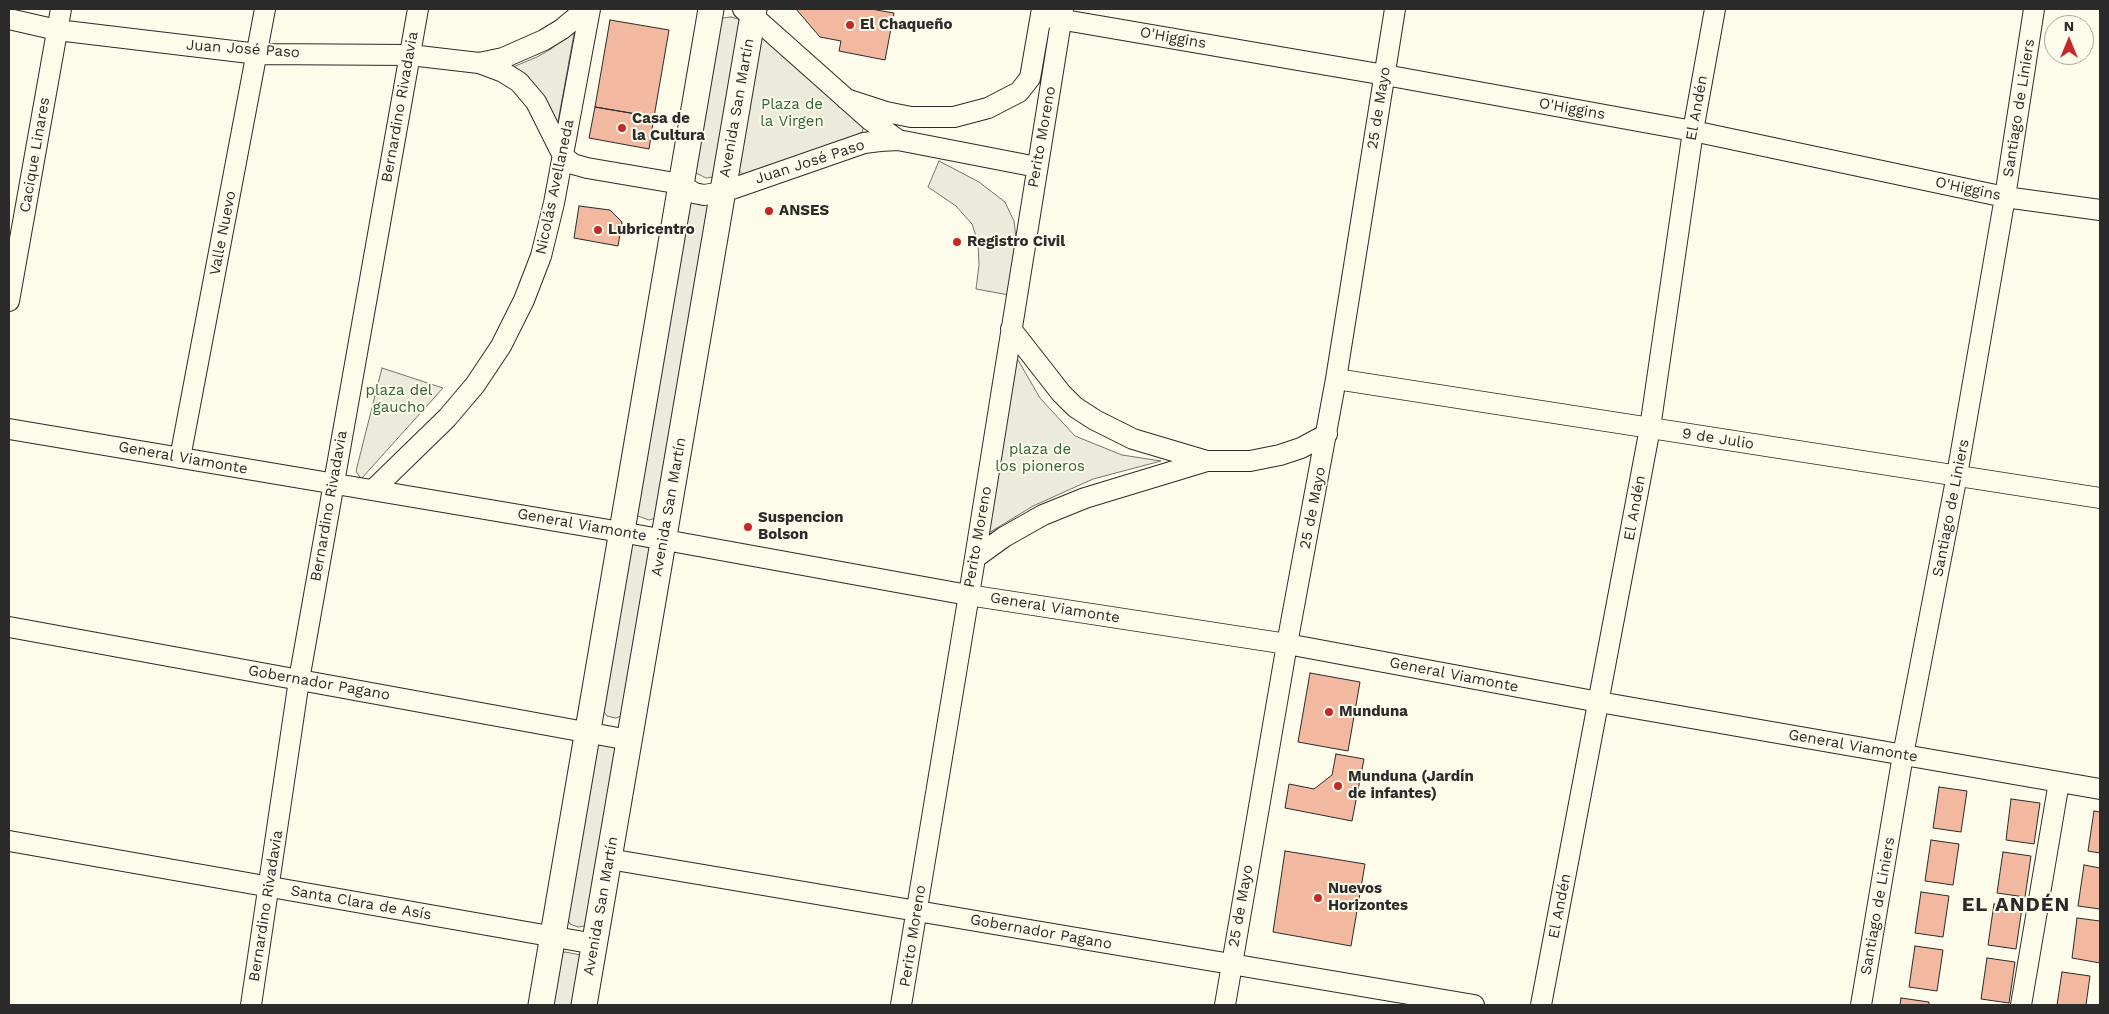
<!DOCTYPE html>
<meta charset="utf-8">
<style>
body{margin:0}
#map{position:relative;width:2109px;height:1014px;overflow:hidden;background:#fdfbea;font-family:"Work Sans",sans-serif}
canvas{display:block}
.frame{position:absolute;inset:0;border:10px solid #2b2b2b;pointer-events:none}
.north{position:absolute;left:2044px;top:15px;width:50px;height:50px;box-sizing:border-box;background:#fdfbea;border:1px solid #a9a89e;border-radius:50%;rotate:0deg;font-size:14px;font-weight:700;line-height:20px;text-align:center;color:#2b2b2b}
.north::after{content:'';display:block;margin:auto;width:18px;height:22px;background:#c62828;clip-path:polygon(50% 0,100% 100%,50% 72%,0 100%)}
</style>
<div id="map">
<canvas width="2109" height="1014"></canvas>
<div class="frame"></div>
<div class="north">N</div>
</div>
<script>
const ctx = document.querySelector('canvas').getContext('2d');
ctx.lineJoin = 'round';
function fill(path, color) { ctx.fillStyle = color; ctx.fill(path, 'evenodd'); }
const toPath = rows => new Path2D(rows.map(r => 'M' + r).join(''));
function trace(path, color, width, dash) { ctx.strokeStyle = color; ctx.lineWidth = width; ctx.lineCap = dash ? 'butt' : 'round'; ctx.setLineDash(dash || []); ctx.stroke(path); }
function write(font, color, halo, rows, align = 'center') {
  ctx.font = font + ' "Work Sans",sans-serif'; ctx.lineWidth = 4; ctx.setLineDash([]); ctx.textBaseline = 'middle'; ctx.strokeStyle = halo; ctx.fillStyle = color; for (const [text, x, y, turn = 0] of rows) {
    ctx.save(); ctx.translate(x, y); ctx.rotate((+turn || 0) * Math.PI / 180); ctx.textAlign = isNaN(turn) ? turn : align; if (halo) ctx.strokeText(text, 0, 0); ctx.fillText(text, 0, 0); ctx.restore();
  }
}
const green = toPath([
 [731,17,738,19,744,24,718,172,713,177,706,178,694,172,718,22,723,18,731,17],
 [575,28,557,127,513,67,537,57,551,49,575,28],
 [761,36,864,126,862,132,855,137,743,174,739,171,761,36],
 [684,199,711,201,656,518,649,520,638,516,635,511,684,199],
 [1014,353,1040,398,1075,436,1122,455,1161,461,1093,479,1033,506,987,534,1014,353],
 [382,368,443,388,361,479,356,471,382,368],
 [636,543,649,546,653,552,624,715,616,718,607,716,602,709,631,545,636,543],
 [605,742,612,744,618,750,585,926,578,927,570,924,567,918,594,754,598,745,605,742],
 [565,952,581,955,578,1005,550,1005,560,955,565,952]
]);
const parking = toPath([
 [939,161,979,182,1005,202,1014,221,1016,238,1009,295,976,289,979,265,978,242,972,224,956,206,928,187,939,161]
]);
const building = toPath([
 [796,9,871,9,894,13,885,60,839,51,841,41,820,37,796,9],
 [610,20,669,30,654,117,595,107,610,20],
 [595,107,654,117,649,149,589,138,595,107],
 [579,206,610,210,622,222,618,246,574,238,579,206],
 [1310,673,1360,682,1348,751,1298,742,1310,673],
 [1336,754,1364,759,1352,821,1285,808,1289,784,1314,789,1332,775,1336,754],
 [1939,787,1967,791,1961,832,1933,828,1939,787],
 [2011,799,2040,803,2034,844,2006,840,2011,799],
 [2094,811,2100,812,2100,853,2088,851,2094,811],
 [1931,840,1959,844,1953,885,1925,881,1931,840],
 [1285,851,1365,864,1351,946,1273,932,1285,851],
 [2003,852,2031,856,2025,897,1997,893,2003,852],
 [2084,865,2100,868,2100,909,2078,906,2084,865],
 [1921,892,1949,896,1943,937,1915,933,1921,892],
 [1994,904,2022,908,2016,949,1988,945,1994,904],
 [2077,918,2100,921,2100,963,2072,958,2077,918],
 [1915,946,1943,950,1937,991,1909,987,1915,946],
 [1987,958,2015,962,2009,1003,1981,999,1987,958],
 [2062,972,2090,976,2086,1005,2057,1005,2062,972],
 [1901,998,1929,1002,1929,1005,1900,1005,1901,998]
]);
const minor = toPath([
 [743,9,753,16,870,120,898,140],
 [1041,16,1385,75,1693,131,2005,197,2100,210],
 [9,19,57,30,258,54,410,55,479,63,503,72,519,82,536,102,563,156,573,164,587,168,681,184,694,193,704,195,723,192,864,143,880,141,898,140,1037,167],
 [479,63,503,58,544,40,562,29,586,9],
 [846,99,886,112,911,117,954,117,988,108,1019,92,1030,78,1042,9],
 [9,301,61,9],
 [1011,329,1061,393,1075,407,1095,420,1133,439,1207,461],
 [1336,379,2100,498],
 [9,429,621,532,968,595,1287,644,1599,702,2100,789],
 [180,458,265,9],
 [373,490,447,418,475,385,501,346,524,300,541,256,554,203,590,9],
 [975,558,1004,537,1043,515,1085,498,1207,461,1250,461,1280,455,1301,448,1327,434],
 [9,627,629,740],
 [9,841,595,944],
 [609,859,1474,1005],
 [251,1005,299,680,418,9],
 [901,1005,975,558,1063,9],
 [1225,1005,1287,644,1336,379,1395,9],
 [1541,1005,1650,428,1693,131,1715,9],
 [1861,1005,1903,755,1957,475,2005,197,2034,9],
 [2021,1005,2059,782]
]);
const major = toPath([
 [541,1005,711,9],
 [584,1005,754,9]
]);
const markers = [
 [850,25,5,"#c62828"],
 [622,128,5,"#c62828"],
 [769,211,5,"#c62828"],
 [598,230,5,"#c62828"],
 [957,242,5,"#c62828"],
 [748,527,5,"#c62828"],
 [1329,712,5,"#c62828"],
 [1338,786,5,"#c62828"],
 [1318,898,5,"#c62828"]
];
const poiNames = [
 ["El Chaqueño",860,25],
 ["Casa de",632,119],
 ["la Cultura",632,136],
 ["ANSES",779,211],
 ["Lubricentro",608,230],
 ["Registro Civil",967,242],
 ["Suspencion",758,518],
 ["Bolson",758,535],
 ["Munduna",1339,712],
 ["Munduna (Jardín",1348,777],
 ["de infantes)",1348,794],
 ["Nuevos",1328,889],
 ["Horizontes",1328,906]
];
const streetNames = [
 ["O'Higgins",1173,38,10],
 ["Juan José Paso",243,49,4],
 ["Bernardino Rivadavia",400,107,-80],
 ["Avenida San Martín",737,108,-80],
 ["25 de Mayo",1379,108,-81],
 ["El Andén",1697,108,-80],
 ["Santiago de Liniers",2019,108,-81],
 ["O'Higgins",1572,109,10],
 ["Perito Moreno",1042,137,-80],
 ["Cacique Linares",35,155,-80],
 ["Juan José Paso",810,162,-18],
 ["Nicolás Avellaneda",555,187,-78],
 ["O'Higgins",1968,189,12],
 ["Valle Nuevo",223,233,-79],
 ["9 de Julio",1718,439,9],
 ["General Viamonte",183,458,10],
 ["Bernardino Rivadavia",329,506,-80],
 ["Avenida San Martín",669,507,-80],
 ["25 de Mayo",1313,508,-79],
 ["El Andén",1635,508,-80],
 ["Santiago de Liniers",1951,508,-79],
 ["General Viamonte",582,525,10],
 ["Perito Moreno",978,537,-80],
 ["General Viamonte",1055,608,9],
 ["General Viamonte",1454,675,11],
 ["Gobernador Pagano",319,683,10],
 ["General Viamonte",1853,746,10],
 ["Santa Clara de Asís",361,903,10],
 ["Bernardino Rivadavia",266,906,-81],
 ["Avenida San Martín",601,906,-80],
 ["25 de Mayo",1241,906,-80],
 ["El Andén",1560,906,-79],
 ["Santiago de Liniers",1878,906,-80],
 ["Gobernador Pagano",1041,932,10],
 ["Perito Moreno",913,936,-81]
];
const parkNames = [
 ["Plaza de",792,105],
 ["la Virgen",792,122],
 ["plaza del",399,391],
 ["gaucho",399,408],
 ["plaza de",1040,450],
 ["los pioneros",1040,467]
];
const districtNames = [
 ["EL ANDÉN",2016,905]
];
fill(green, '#ecebdb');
trace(green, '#74746e', 1);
fill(parking, '#eceadb');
trace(parking, '#74746e', 1);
fill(building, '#f2b8a0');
trace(building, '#2b2b2b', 1);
trace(minor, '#2b2b2b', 22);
trace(major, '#2b2b2b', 27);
trace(minor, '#fdfbea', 20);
trace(major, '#fdfbea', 25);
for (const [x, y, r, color] of markers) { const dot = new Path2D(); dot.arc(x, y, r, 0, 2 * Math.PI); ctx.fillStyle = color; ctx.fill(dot); trace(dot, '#fdfbea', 2); }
write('bold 15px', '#2b2b2b', '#fdfbea', poiNames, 'left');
write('15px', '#2b2b2b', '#fdfbea', streetNames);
write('15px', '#34623c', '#fdfbea', parkNames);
ctx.letterSpacing = '1px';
write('bold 20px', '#2b2b2b', '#fdfbea', districtNames);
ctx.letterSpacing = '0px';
</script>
